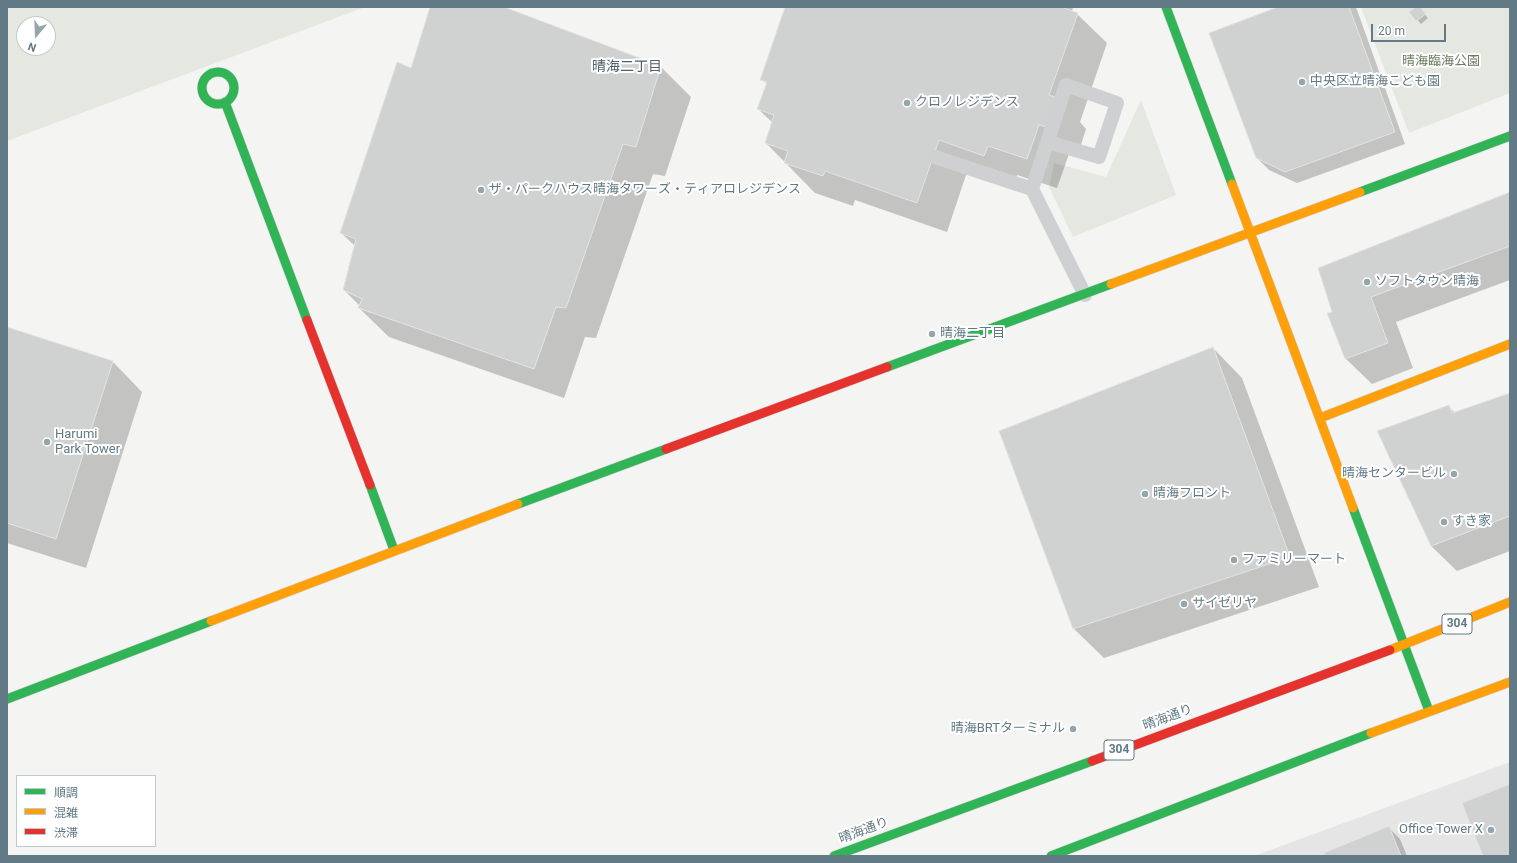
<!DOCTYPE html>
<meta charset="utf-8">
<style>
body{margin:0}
#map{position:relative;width:1517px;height:863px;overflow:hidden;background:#f4f4f2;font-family:Roboto,"Noto Sans JP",sans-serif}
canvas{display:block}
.frame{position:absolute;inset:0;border:8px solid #617a85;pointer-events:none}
.legend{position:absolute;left:16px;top:775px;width:140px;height:72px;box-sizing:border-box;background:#fff;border:1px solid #c0cace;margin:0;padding:5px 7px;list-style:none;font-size:12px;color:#617a85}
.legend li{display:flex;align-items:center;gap:8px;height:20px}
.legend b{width:20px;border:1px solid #c0cace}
.north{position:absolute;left:16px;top:16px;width:40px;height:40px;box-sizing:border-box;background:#fff;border:1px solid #c0cace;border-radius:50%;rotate:199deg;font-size:11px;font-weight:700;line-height:16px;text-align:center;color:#617a85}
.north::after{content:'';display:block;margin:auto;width:14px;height:18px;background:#94a5ab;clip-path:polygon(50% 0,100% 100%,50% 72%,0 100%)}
.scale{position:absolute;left:1371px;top:24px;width:75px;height:18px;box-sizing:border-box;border:2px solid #617a85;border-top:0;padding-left:5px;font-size:12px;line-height:14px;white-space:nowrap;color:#617a85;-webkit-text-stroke:3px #fff;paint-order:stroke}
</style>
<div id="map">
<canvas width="1517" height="863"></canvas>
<div class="frame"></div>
<ul class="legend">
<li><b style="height:5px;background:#30b455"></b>順調</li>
<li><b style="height:5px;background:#ff9f0a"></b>混雑</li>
<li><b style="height:5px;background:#e5322d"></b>渋滞</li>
</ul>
<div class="north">N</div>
<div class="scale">20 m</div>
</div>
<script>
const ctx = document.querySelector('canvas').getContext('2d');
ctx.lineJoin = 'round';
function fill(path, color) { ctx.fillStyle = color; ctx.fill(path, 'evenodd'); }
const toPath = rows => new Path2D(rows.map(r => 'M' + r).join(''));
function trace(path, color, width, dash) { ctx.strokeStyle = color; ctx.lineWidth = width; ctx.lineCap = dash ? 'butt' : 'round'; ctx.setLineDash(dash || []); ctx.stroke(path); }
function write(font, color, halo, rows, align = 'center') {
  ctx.font = font + ' Roboto,"Noto Sans JP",sans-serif'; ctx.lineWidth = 4; ctx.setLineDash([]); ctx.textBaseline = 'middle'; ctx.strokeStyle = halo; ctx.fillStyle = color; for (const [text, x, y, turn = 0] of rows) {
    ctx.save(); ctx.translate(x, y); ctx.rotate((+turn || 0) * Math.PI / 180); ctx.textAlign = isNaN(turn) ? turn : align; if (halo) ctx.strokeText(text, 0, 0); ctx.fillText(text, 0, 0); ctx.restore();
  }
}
const built = toPath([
 [1510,762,1510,856,1254,856]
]);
const green = toPath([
 [7,7,365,7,7,141],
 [24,24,48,24,48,48,24,48],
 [1361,7,1510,7,1510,93,1409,133],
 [1141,100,1176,195,1073,237,1049,187,1054,163,1106,177]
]);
const shadow = toPath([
 [431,7,502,7,661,67,691,97,665,176,653,174,596,338,585,337,564,398,389,337,359,308,360,306,344,290,355,246,341,233,411,70],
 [786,7,1073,7,1072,12,1077,14,1107,43,1080,122,1086,129,1077,157,1069,154,1057,188,1017,175,1014,185,968,169,947,232,855,200,853,206,815,193,766,143,773,123,758,109,767,84,762,79],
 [1281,7,1356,7,1405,144,1297,183,1269,170,1257,158],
 [1417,7,1419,7,1428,18,1421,24,1411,12],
 [1510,193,1510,280,1396,322,1413,368,1372,384,1346,359,1328,314,1333,312],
 [7,328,113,362,142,392,86,568,7,543],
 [1213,348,1242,378,1319,587,1104,658,1074,629,1000,431],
 [1510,394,1510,551,1457,571,1431,546,1379,431,1448,406,1455,413],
 [1388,827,1400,839,1407,856,1327,856]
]);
const building = toPath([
 [430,7,504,7,661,66,636,147,623,144,566,308,556,307,534,369,358,308,362,299,343,290,356,239,340,233,397,62,411,68,430,7],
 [785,7,1061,7,1078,13,1049,95,1057,98,1047,127,1039,125,1027,159,988,146,984,156,939,140,917,203,825,171,823,176,784,163,788,151,765,143,774,115,757,109,767,82,760,80,785,7],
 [1278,7,1349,7,1395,132,1285,172,1256,158,1209,33,1278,7],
 [1416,7,1420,7,1426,14,1416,21,1409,12,1416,7],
 [1510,192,1510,246,1371,297,1388,343,1345,359,1327,313,1332,312,1318,268,1510,192],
 [7,327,113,361,56,539,7,523,7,327],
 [1213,347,1290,557,1073,629,999,431,1213,347],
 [1510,393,1510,516,1431,546,1377,431,1449,405,1452,413,1510,393],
 [1510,784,1510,856,1483,856,1462,803,1510,784],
 [1389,826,1401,856,1325,856,1324,853,1389,826]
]);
const lane = toPath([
 [1048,142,1099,157,1117,103,1066,85,1032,189,1085,295],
 [935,157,1032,189]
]);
const fast = toPath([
 [1166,7,1232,184],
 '202 88a16 16 0 1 1 32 0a16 16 0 1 1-32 0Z',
 [225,102,307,320],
 [1360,192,1510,136],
 [887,367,1111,284],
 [370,485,394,550],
 [518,504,666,449],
 [1353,508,1429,711],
 [7,699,211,621],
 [834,856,1092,761],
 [1051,856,1371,733]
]);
const slow = toPath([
 [1232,184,1353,508],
 [1111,284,1360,192],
 [1320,418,1510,344],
 [211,621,518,504],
 [1390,650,1510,602],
 [1371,733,1510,682]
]);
const jam = toPath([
 [307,320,370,485],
 [666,449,887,367],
 [1092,761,1390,650]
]);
const markers = [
 [1302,82,4,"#94a5ab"],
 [907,103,4,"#94a5ab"],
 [481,190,4,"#94a5ab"],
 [1367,282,4,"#94a5ab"],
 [932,334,4,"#94a5ab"],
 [47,442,4,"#94a5ab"],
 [1454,474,4,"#94a5ab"],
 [1145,494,4,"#94a5ab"],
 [1444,522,4,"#94a5ab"],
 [1234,560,4,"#94a5ab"],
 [1184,604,4,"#94a5ab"],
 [1073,729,4,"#94a5ab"],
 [1491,830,4,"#94a5ab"]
];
const shields = [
 [1457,624,30],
 [1119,750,30]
];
const shieldNames = [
 ["304",1457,624],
 ["304",1119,750]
];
const parkNames = [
 ["晴海臨海公園",1441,62]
];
const poiNames = [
 ["中央区立晴海こども園",1310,82],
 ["クロノレジデンス",915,103],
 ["ザ・パークハウス晴海タワーズ・ティアロレジデンス",489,190],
 ["ソフトタウン晴海",1375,282],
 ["晴海二丁目",940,334],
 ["Harumi",55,435],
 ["Park Tower",55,450],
 ["晴海センタービル",1446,474,"right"],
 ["晴海フロント",1153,494],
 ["すき家",1452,522],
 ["ファミリーマート",1242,560],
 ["サイゼリヤ",1192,604],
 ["晴海BRTターミナル",1065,729,"right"],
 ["Office Tower X",1483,830,"right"]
];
const streetNames = [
 ["晴海通り",1168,718,-20],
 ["晴海通り",864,831,-20]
];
const neighbourhoodNames = [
 ["晴海二丁目",627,67]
];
fill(built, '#e4e5e4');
fill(green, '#e4e8e0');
fill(shadow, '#0003');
fill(building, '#d0d1d1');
trace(building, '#e3e3e2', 1);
trace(fast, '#cfd1d2', 10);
trace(slow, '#cfd1d2', 10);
trace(jam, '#cfd1d2', 10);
trace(lane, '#cfd0d1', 14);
trace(fast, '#30b455', 9);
trace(slow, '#ff9f0a', 9);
trace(jam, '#e5322d', 9);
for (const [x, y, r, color] of markers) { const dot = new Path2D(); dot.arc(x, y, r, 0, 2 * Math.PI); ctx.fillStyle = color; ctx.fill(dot); trace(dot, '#fff', 1.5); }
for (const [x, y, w] of shields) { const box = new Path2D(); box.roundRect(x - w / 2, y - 10, w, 20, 3); ctx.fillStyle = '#fff'; ctx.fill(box); trace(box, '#617a85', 1); }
write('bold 12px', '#617a85', null, shieldNames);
write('13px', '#6a7c60', '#fff', parkNames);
write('13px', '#617a85', '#fff', poiNames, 'left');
write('13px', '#617a85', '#fff', streetNames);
write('14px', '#506269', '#fff', neighbourhoodNames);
</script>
